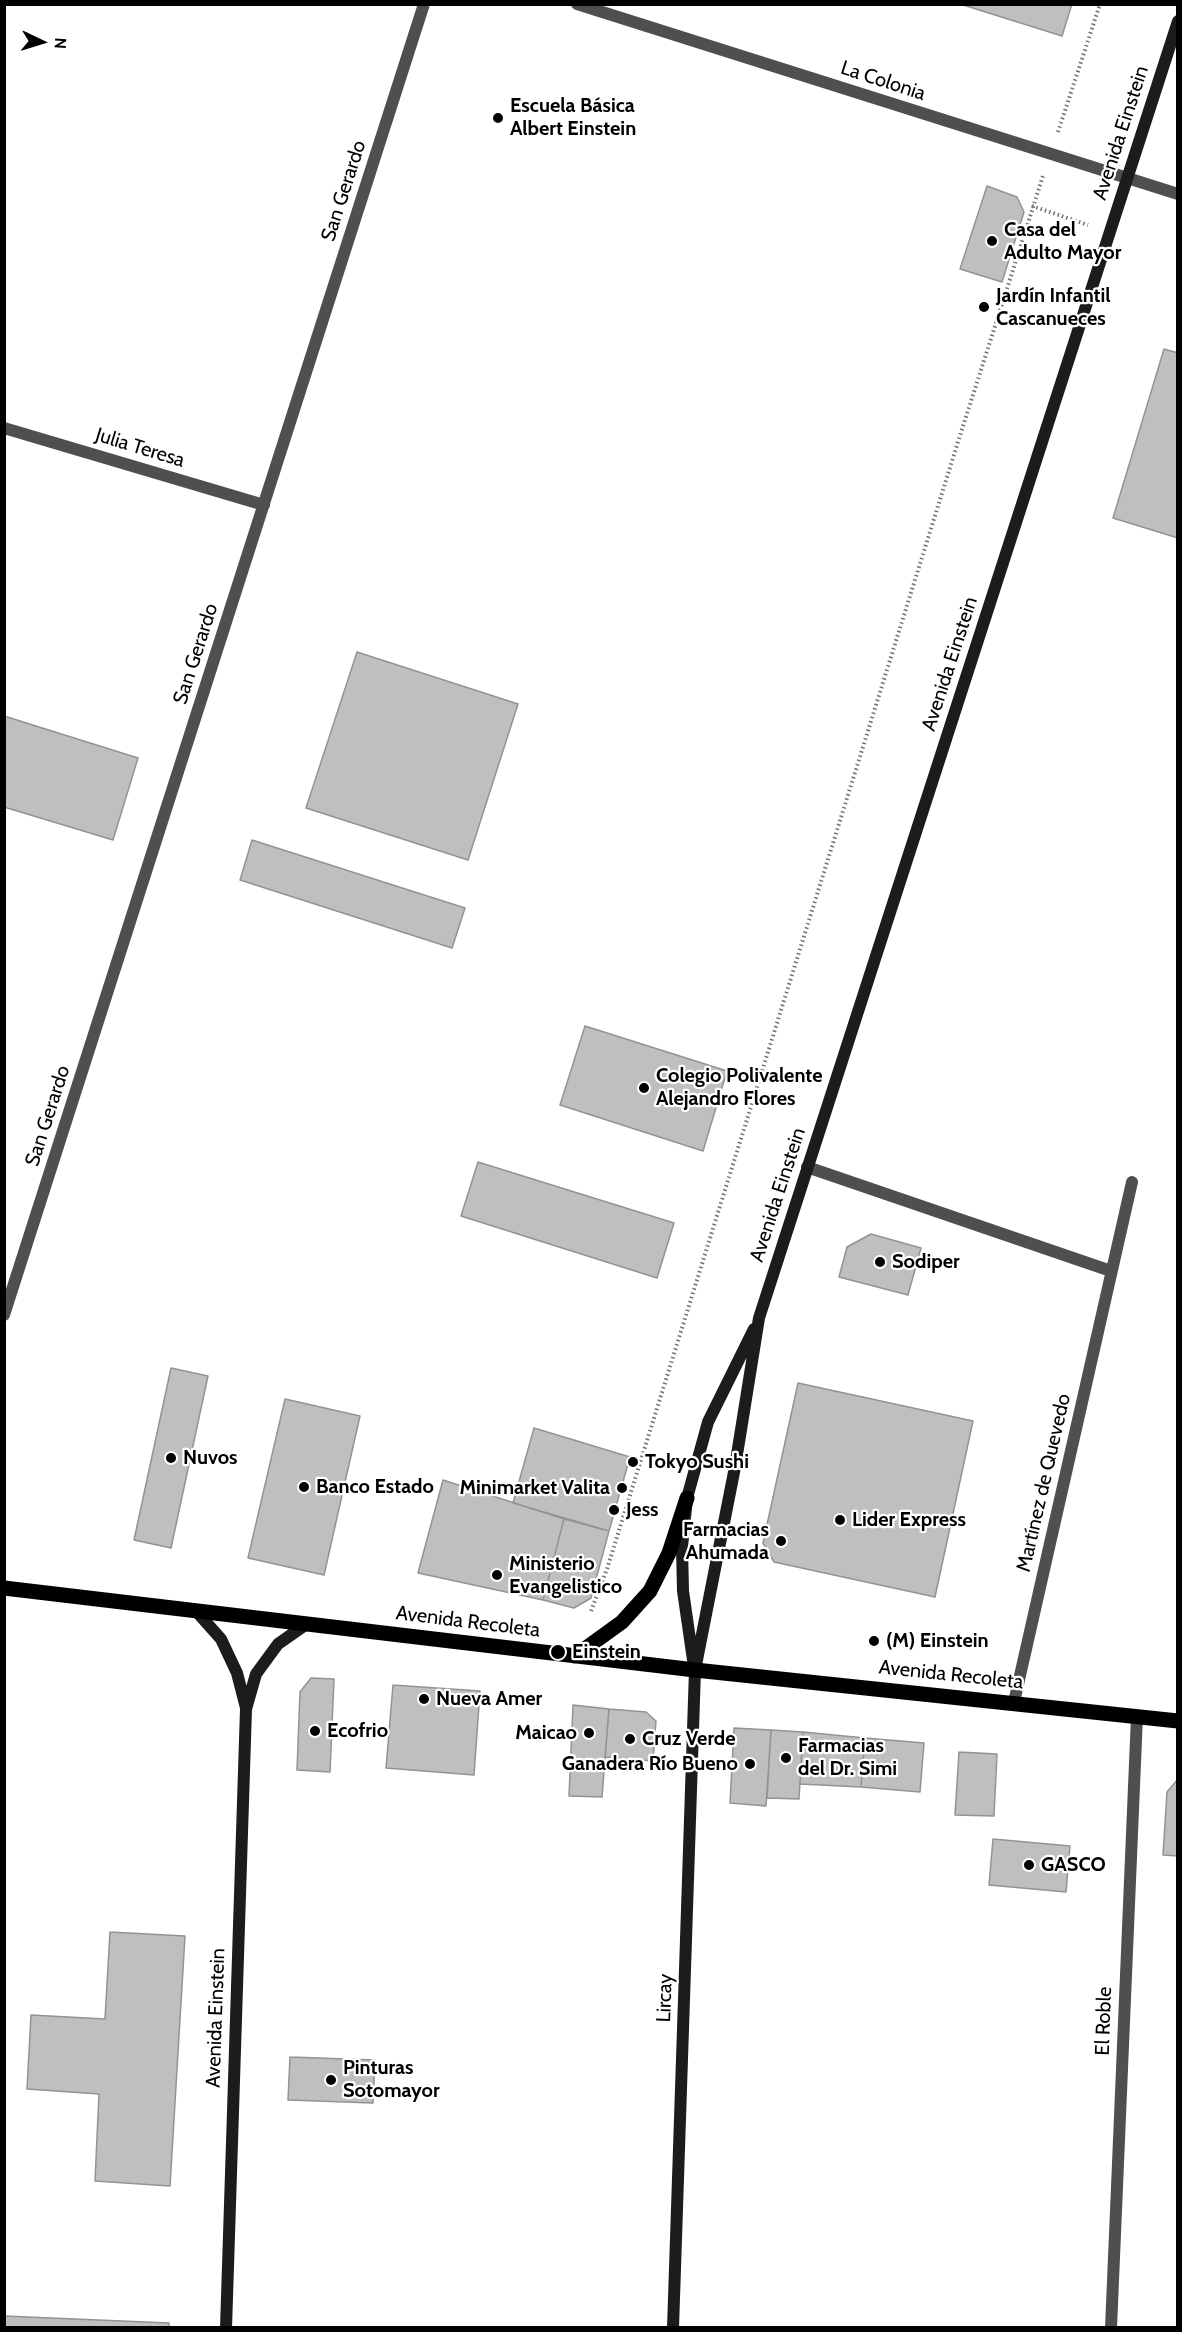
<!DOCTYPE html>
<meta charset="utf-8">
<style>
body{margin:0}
#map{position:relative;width:1182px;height:2332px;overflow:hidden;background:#fff;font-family:Cabin,sans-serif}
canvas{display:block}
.frame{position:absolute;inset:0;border:6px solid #000;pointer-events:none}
.north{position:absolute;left:12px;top:12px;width:60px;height:60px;-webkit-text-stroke:4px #fff;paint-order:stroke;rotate:94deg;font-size:16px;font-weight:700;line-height:24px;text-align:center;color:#000}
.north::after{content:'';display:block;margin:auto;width:21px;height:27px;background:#000;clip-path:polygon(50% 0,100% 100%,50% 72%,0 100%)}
</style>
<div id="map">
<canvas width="1182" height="2332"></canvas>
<div class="frame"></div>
<div class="north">N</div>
</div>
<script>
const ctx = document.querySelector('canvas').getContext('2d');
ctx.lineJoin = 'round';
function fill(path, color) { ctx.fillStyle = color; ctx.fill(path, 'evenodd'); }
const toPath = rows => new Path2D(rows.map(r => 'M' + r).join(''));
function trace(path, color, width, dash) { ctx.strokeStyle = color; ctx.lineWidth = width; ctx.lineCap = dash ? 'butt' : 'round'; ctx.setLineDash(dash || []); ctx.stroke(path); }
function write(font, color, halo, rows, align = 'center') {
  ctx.font = font + ' Cabin,sans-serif'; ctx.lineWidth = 4.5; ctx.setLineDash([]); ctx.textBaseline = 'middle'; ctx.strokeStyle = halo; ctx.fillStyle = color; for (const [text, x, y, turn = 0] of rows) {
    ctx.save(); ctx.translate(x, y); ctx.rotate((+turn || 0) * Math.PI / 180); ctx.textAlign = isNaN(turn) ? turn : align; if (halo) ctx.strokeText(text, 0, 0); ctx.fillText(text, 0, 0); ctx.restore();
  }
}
const building = toPath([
 [960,4,1072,4,1062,36,960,4],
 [987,186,1017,197,1024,212,1002,282,960,269,987,186],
 [1164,349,1178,353,1178,538,1113,518,1164,349],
 [357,652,518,704,468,860,306,808,357,652],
 [4,716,138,758,113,840,4,807,4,716],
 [252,840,465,908,452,948,240,880,252,840],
 [585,1026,727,1071,703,1151,560,1105,585,1026],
 [478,1162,674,1223,657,1278,461,1216,478,1162],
 [871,1234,921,1248,908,1295,839,1277,847,1247,871,1234],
 [171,1368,208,1376,171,1548,134,1540,171,1368],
 [798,1383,973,1421,935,1597,774,1562,763,1543,798,1383],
 [285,1399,360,1416,324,1575,248,1558,285,1399],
 [534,1428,630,1457,609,1531,513,1503,534,1428],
 [443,1480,564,1519,543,1600,418,1573,443,1480],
 [564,1519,609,1531,591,1598,574,1608,543,1600,564,1519],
 [311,1678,334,1679,330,1772,297,1770,300,1692,311,1678],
 [393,1685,480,1691,474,1775,386,1768,393,1685],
 [573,1705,609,1709,602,1797,569,1796,573,1705],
 [609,1709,646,1712,656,1721,653,1761,605,1757,609,1709],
 [734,1728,771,1730,766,1806,730,1803,734,1728],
 [771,1730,803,1732,799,1799,767,1798,771,1730],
 [803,1732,865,1738,861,1787,800,1784,803,1732],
 [865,1738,924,1743,920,1792,861,1787,865,1738],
 [959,1752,997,1754,994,1816,955,1815,959,1752],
 [1178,1779,1178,1856,1163,1855,1167,1792,1178,1779],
 [993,1839,1070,1846,1066,1892,989,1885,993,1839],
 [110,1932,185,1936,170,2186,95,2181,99,2094,27,2089,31,2015,105,2019,110,1932],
 [290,2057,375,2060,373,2103,288,2100,290,2057],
 [4,2316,169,2323,169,2328,4,2328,4,2316]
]);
const path = toPath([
 [1058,132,1100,4],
 [1032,206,1088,225],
 [591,1611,607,1569,957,445,1043,176]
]);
const street = toPath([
 [577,4,1178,194],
 [4,428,264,505],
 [807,1167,1111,1271],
 [4,1315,424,4],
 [1014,1702,1132,1182],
 [1111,2328,1137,1716]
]);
const secondary = toPath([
 [196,1611,221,1639,237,1673,246,1708],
 [693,1660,683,1591,682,1547,687,1498,708,1422,754,1329],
 [226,2328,246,1709,256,1674,278,1644,308,1623],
 [673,2328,695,1670,735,1467,759,1318,1178,21]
]);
const primary = toPath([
 [4,1588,695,1670,1178,1721],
 [575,1656,622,1622,650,1591,669,1553,687,1498]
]);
const markers = [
 [498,118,6,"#000"],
 [992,241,6,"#000"],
 [984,307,6,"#000"],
 [644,1088,6,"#000"],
 [880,1262,6,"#000"],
 [171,1458,6,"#000"],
 [633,1462,6,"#000"],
 [304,1487,6,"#000"],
 [622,1488,6,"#000"],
 [614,1510,6,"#000"],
 [840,1520,6,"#000"],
 [781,1541,6,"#000"],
 [497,1575,6,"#000"],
 [874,1641,6,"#000"],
 [558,1652,8,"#000"],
 [424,1699,6,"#000"],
 [315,1731,6,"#000"],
 [589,1733,6,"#000"],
 [630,1739,6,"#000"],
 [786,1758,6,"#000"],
 [750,1764,6,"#000"],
 [1029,1865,6,"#000"],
 [331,2080,6,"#000"]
];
const streetNames = [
 ["La Colonia",883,81,18],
 ["Avenida Einstein",1121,133,-72],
 ["San Gerardo",344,191,-72],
 ["Julia Teresa",140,448,17],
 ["San Gerardo",196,654,-72],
 ["Avenida Einstein",950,664,-72],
 ["San Gerardo",48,1116,-72],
 ["Avenida Einstein",778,1195,-72],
 ["Martínez de Quevedo",1044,1483,-77],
 ["Avenida Recoleta",468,1622,7],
 ["Avenida Recoleta",951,1675,6],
 ["Lircay",665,1998,-88],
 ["Avenida Einstein",216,2018,-88],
 ["El Roble",1104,2021,-88]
];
const poiNames = [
 ["Escuela Básica",510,106],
 ["Albert Einstein",510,129],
 ["Casa del",1004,230],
 ["Adulto Mayor",1004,253],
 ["Jardín Infantil",996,296],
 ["Cascanueces",996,319],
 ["Colegio Polivalente",656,1076],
 ["Alejandro Flores",656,1099],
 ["Sodiper",892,1262],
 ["Nuvos",183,1458],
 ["Tokyo Sushi",645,1462],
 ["Banco Estado",316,1487],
 ["Minimarket Valita",610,1488,"right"],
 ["Jess",626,1510],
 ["Lider Express",852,1520],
 ["Farmacias",769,1530,"right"],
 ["Ahumada",769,1553,"right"],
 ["Ministerio",509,1564],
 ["Evangelistico",509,1587],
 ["(M) Einstein",886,1641],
 ["Einstein",572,1652],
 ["Nueva Amer",436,1699],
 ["Ecofrio",327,1731],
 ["Maicao",577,1733,"right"],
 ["Cruz Verde",642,1739],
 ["Farmacias",798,1746],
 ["del Dr. Simi",798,1769],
 ["Ganadera Río Bueno",738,1764,"right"],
 ["GASCO",1041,1865],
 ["Pinturas",343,2068],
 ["Sotomayor",343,2091]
];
fill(building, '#bfbfbf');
trace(building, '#939393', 1.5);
trace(path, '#717171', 4, [1.5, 3]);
trace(street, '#4f4f4f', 12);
trace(secondary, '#1c1c1c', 12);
trace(primary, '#000', 15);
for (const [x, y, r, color] of markers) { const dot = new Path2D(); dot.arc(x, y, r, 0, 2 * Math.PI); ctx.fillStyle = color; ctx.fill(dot); trace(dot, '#fff', 2); }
write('20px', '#000', '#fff', streetNames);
write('bold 20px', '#000', '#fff', poiNames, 'left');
</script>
